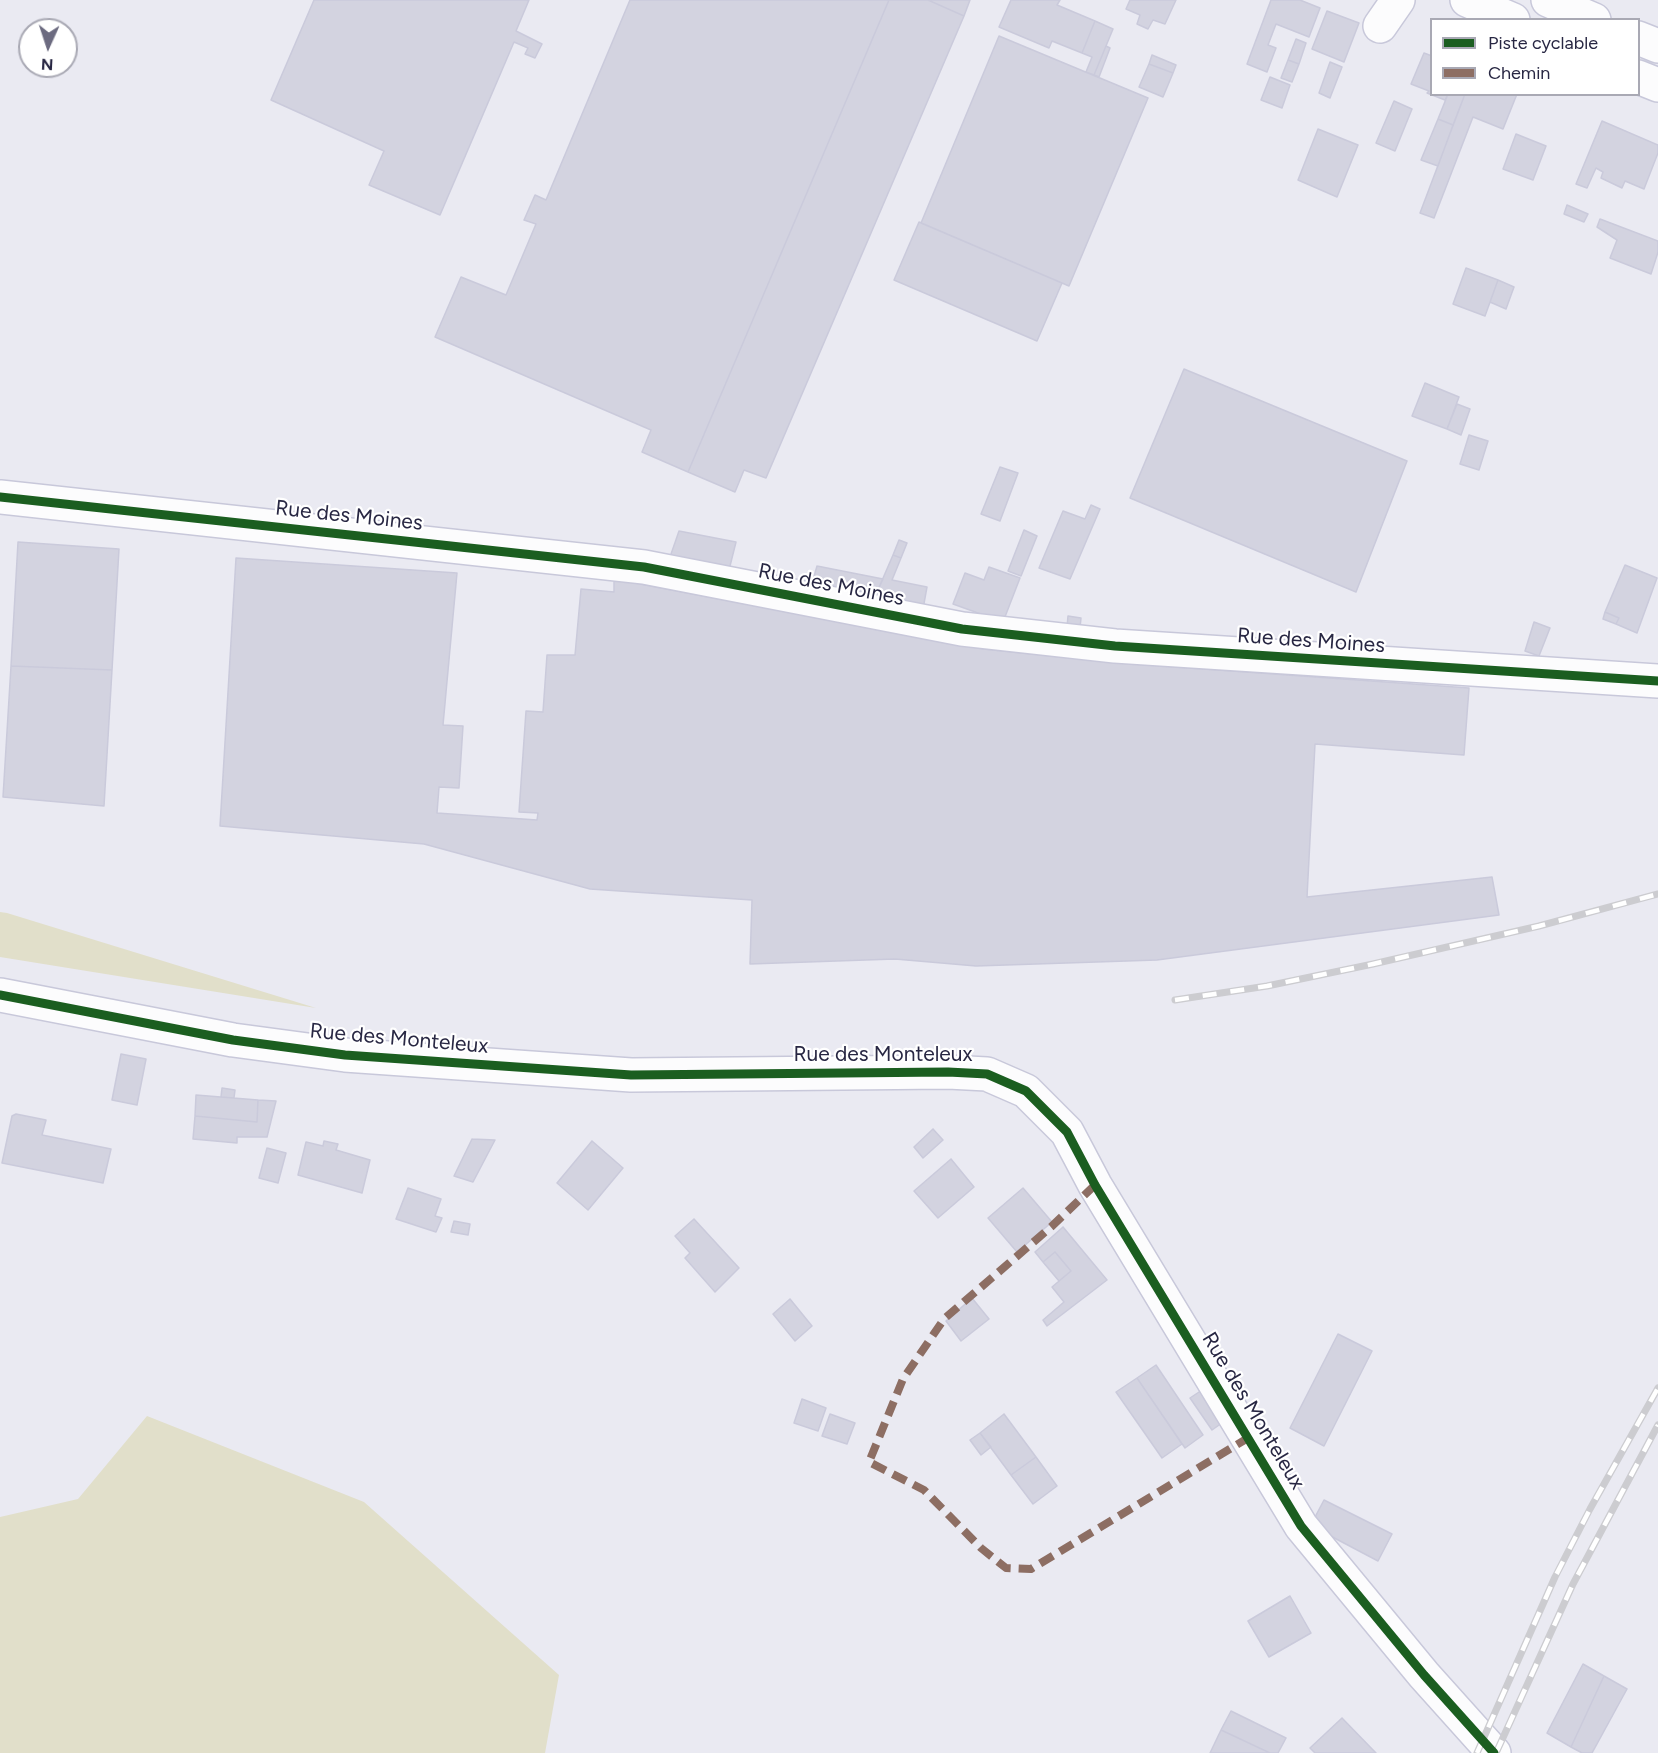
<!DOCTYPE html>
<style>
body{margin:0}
#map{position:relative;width:1658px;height:1753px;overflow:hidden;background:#eaeaf2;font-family:Figtree,sans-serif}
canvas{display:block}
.legend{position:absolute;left:1430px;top:18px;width:210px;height:78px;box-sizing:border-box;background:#fff;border:2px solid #a9a9b4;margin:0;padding:8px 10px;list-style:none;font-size:18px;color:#282743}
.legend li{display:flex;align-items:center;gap:12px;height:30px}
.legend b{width:30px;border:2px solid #a9a9b4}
.north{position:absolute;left:18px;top:18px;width:60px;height:60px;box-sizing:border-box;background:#fff;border:2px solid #a9a9b4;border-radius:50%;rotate:183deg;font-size:16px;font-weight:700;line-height:24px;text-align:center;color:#282743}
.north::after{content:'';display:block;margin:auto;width:21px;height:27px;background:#6c6b80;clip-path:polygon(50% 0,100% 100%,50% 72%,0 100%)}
</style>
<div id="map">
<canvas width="1658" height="1753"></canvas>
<ul class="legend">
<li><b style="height:8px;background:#1b5e20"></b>Piste cyclable</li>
<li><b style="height:8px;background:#8d6e63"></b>Chemin</li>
</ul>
<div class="north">N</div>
</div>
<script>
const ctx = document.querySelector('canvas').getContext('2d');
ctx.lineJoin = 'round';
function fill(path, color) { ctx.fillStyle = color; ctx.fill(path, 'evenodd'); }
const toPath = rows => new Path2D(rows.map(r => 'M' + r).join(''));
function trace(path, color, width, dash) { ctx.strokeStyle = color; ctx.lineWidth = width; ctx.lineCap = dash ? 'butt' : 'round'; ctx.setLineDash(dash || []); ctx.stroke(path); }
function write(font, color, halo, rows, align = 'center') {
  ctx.font = font + ' Figtree,sans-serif'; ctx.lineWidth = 4.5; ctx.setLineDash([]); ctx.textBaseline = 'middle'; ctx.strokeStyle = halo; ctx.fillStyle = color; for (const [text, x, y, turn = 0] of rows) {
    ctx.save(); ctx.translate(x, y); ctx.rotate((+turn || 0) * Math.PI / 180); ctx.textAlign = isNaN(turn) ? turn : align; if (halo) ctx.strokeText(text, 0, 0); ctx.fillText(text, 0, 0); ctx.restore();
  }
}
const green = toPath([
 [0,912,7,913,316,1008,0,957],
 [147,1416,364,1502,559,1675,545,1753,0,1753,0,1517,78,1499]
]);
const building = toPath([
 [314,0,529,0,516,31,542,44,535,58,525,54,528,48,514,42,440,215,369,185,384,151,271,100,314,0],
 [630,0,889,0,688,472,642,452,651,430,435,337,461,277,506,295,536,224,524,220,535,195,546,200,630,0],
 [889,0,928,0,964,16,766,478,744,470,735,492,688,472,889,0],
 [928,0,970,0,964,16,928,0],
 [1011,0,1060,0,1057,5,1095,21,1082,53,1052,41,1049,48,999,27,1011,0],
 [1130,0,1176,0,1165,24,1153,20,1148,29,1137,24,1140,15,1126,9,1130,0],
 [1271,0,1300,0,1320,8,1309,37,1276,24,1268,45,1276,48,1267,72,1247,64,1271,0],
 [1327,11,1359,23,1344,62,1312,49,1327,11],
 [1095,21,1113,29,1094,75,1086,72,1092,57,1082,53,1095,21],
 [999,36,1148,98,1069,286,921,223,999,36],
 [1296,39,1306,43,1299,64,1288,60,1296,39],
 [1106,46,1110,48,1099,77,1094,75,1106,46],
 [1424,53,1432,56,1432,94,1448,94,1445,100,1427,93,1429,91,1411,84,1424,53],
 [1152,55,1176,65,1173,73,1149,64,1152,55],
 [1288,60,1299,64,1292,82,1281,78,1288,60],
 [1330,62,1342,67,1330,98,1319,93,1330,62],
 [1149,64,1173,73,1163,97,1139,87,1149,64],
 [1270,77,1290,85,1282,108,1261,100,1270,77],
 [1448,94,1465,94,1453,125,1438,119,1448,94],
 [1465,94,1517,94,1503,129,1473,117,1434,218,1420,213,1465,94],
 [1394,101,1412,109,1395,151,1376,143,1394,101],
 [1438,119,1453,125,1438,166,1421,160,1438,119],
 [1602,121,1658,145,1658,153,1644,189,1625,181,1622,188,1601,178,1603,172,1596,168,1587,188,1576,184,1602,121],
 [1318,129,1358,145,1337,197,1298,180,1318,129],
 [1516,134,1546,146,1533,180,1503,169,1516,134],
 [1567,205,1588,214,1584,222,1564,214,1567,205],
 [1600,219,1658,241,1658,252,1651,274,1610,258,1617,240,1597,227,1600,219],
 [919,222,1062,283,1037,341,894,280,919,222],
 [1466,268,1498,280,1485,316,1453,304,1466,268],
 [1498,280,1514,287,1506,309,1490,302,1498,280],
 [1184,369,1407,461,1356,592,1130,498,1184,369],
 [1425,383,1459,397,1447,429,1412,416,1425,383],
 [1457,404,1470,409,1461,435,1447,429,1457,404],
 [1469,435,1488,441,1479,470,1460,464,1469,435],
 [1000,467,1018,473,1000,521,981,514,1000,467],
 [1091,505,1100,509,1070,579,1039,568,1063,511,1085,519,1091,505],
 [1024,530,1037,536,1021,576,1008,571,1024,530],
 [679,531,736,542,729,570,670,557,679,531],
 [899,540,907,543,901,558,893,555,899,540],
 [18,542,119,549,112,670,11,666,18,542],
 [893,555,901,558,892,580,927,587,923,609,874,599,893,555],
 [236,558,457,573,443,725,463,726,459,788,439,787,437,813,537,820,538,813,519,812,526,711,543,712,547,655,575,655,581,589,614,592,614,579,983,649,1120,663,1469,688,1464,755,1315,744,1307,897,1492,877,1499,915,1157,960,976,966,895,959,750,964,752,900,590,889,424,844,220,826,236,558],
 [1625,565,1657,578,1637,633,1616,624,1619,618,1605,612,1625,565],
 [817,566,883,579,874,599,811,587,817,566],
 [989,567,1020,578,1003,622,953,604,965,573,984,580,989,567],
 [1605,612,1619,618,1616,624,1603,619,1605,612],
 [1068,616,1081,618,1080,628,1067,627,1068,616],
 [1534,622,1550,628,1539,656,1525,651,1534,622],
 [11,666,112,670,104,806,3,797,11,666],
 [121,1054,146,1059,137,1105,112,1100,121,1054],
 [222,1088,235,1090,234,1098,221,1097,222,1088],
 [196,1095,258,1100,257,1122,195,1116,196,1095],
 [258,1100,276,1101,267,1137,237,1137,237,1143,193,1139,195,1116,257,1122,258,1100],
 [16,1114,46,1120,42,1135,111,1149,103,1183,2,1163,12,1116,16,1114],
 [933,1129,943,1140,923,1158,914,1147,933,1129],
 [472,1139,495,1140,473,1182,454,1176,472,1139],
 [324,1141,338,1144,336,1150,370,1160,362,1193,298,1175,306,1142,323,1146,324,1141],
 [592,1141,623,1168,588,1210,557,1183,592,1141],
 [267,1148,286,1153,278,1183,259,1178,267,1148],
 [951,1159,974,1187,938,1218,914,1191,951,1159],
 [408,1188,441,1199,435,1216,442,1218,436,1232,396,1219,408,1188],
 [1023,1188,1052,1222,1017,1252,988,1218,1023,1188],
 [694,1219,739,1268,715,1292,685,1258,690,1253,675,1236,694,1219],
 [454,1221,470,1224,468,1235,451,1232,454,1221],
 [1063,1227,1107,1280,1047,1326,1043,1320,1064,1302,1052,1287,1071,1271,1055,1252,1043,1262,1035,1252,1063,1227],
 [1055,1252,1071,1271,1059,1281,1043,1262,1055,1252],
 [972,1298,989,1319,961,1341,946,1321,972,1298],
 [790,1299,812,1326,795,1341,773,1314,790,1299],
 [1338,1334,1372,1351,1324,1446,1290,1428,1338,1334],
 [1156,1365,1203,1435,1185,1448,1137,1378,1156,1365],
 [1137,1378,1182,1444,1162,1458,1116,1392,1137,1378],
 [1202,1390,1222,1423,1212,1430,1190,1398,1202,1390],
 [802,1399,826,1408,818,1431,794,1423,802,1399],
 [830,1414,855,1423,847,1444,822,1436,830,1414],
 [1004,1414,1036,1457,1011,1475,980,1433,1004,1414],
 [980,1433,991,1447,981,1455,970,1440,980,1433],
 [1036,1457,1057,1486,1033,1504,1011,1475,1036,1457],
 [1324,1500,1392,1534,1378,1561,1323,1532,1314,1519,1324,1500],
 [1290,1596,1311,1633,1269,1657,1248,1621,1290,1596],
 [1583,1664,1604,1676,1571,1747,1547,1733,1583,1664],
 [1604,1676,1627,1689,1592,1753,1582,1753,1571,1747,1604,1676],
 [1231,1711,1286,1738,1278,1753,1270,1753,1221,1730,1231,1711],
 [1342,1718,1376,1753,1315,1753,1310,1748,1342,1718],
 [1221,1730,1270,1753,1210,1753,1221,1730]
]);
const minor = toPath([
 [1380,26,1398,0],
 [0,497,644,567,962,629,1115,646,1658,681],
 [0,995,233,1040,345,1055,631,1075,948,1072,987,1074,1026,1091,1067,1132,1095,1185,1301,1526,1424,1675,1494,1753]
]);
const major = toPath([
 [1467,0,1513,20],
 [1548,0,1594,20],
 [1638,38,1658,46],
 [1638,77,1658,85]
]);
const rail = toPath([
 [1175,1000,1267,986,1373,964,1539,926,1658,894],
 [1477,1753,1555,1577,1590,1509,1658,1388],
 [1496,1753,1573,1584,1658,1425]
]);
const quiet = toPath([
 [1095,1185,1051,1227,944,1319,903,1379,869,1462,924,1490,981,1548,1006,1568,1031,1569,1248,1438]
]);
const cycleway = toPath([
 [0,497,644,567,962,629,1115,646,1658,681],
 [0,995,233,1040,345,1055,631,1075,948,1072,987,1074,1026,1091,1067,1132,1095,1185,1301,1526,1424,1675,1494,1753]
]);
const streetNames = [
 ["Rue des Moines",349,516,6],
 ["Rue des Moines",831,585,11],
 ["Rue des Moines",1311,641,4],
 ["Rue des Monteleux",399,1039,5],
 ["Rue des Monteleux",883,1055],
 ["Rue des Monteleux",1253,1411,59]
];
fill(green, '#e1dfca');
fill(building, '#d3d3e0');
trace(building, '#cacadb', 1.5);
trace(minor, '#c8c8da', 36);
trace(major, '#c8c8da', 36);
trace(minor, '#fcfcfd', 33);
trace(major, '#fcfcfd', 33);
trace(rail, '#ccccd0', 7);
trace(rail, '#fff', 4.5, [14]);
trace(quiet, '#8d6e63', 8, [15, 8]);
trace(cycleway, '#1b5e20', 9);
write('21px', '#282743', '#fff', streetNames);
</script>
